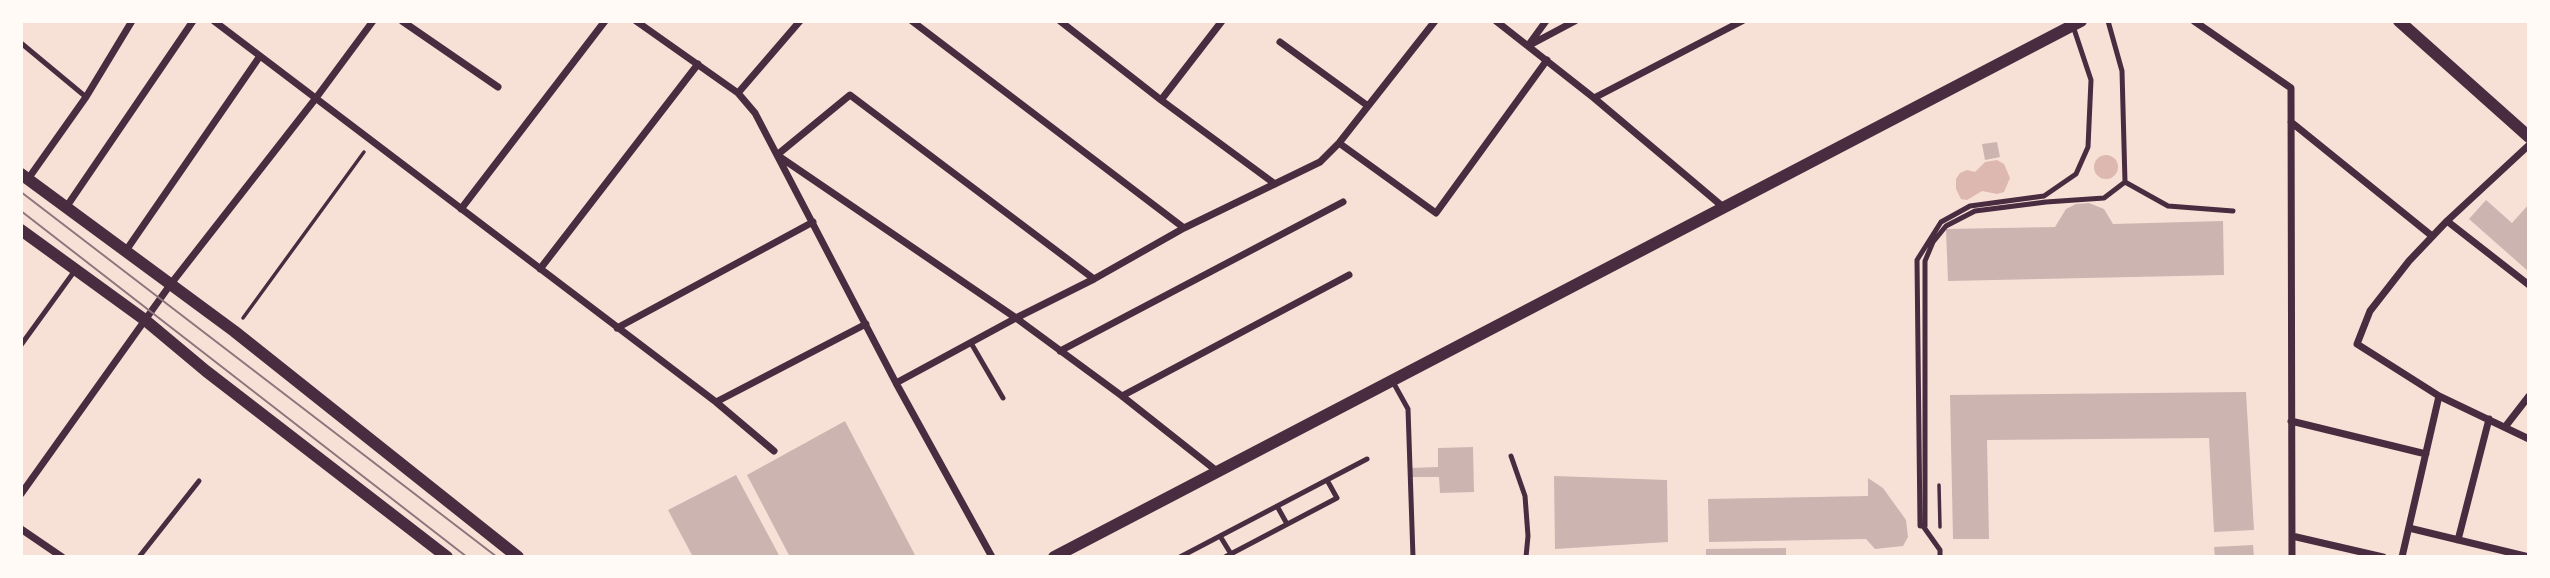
<!DOCTYPE html>
<style>
body{margin:0}
#map{position:relative;width:2550px;height:578px;overflow:hidden;background:#f7e1d7;font-family:"Titillium Web",sans-serif}
canvas{display:block}
.frame{position:absolute;inset:0;border:23px solid #fffaf5;pointer-events:none}
</style>
<div id="map">
<canvas width="2550" height="578"></canvas>
<div class="frame"></div>
</div>
<script>
const ctx = document.querySelector('canvas').getContext('2d');
ctx.lineJoin = 'round';
function fill(path, color) { ctx.fillStyle = color; ctx.fill(path, 'evenodd'); }
const toPath = rows => new Path2D(rows.map(r => 'M' + r).join(''));
function trace(path, color, width, dash) { ctx.strokeStyle = color; ctx.lineWidth = width; ctx.lineCap = dash ? 'butt' : 'round'; ctx.setLineDash(dash || []); ctx.stroke(path); }
const water = toPath([
 '2094 167a12 12 0 1 1 24 0a12 12 0 1 1-24 0Z',
 [1997,160,2004,164,2010,178,2004,192,1997,194,1982,191,1967,200,1961,199,1956,189,1956,179,1960,173,1967,170,1975,172,1985,162]
]);
const building = toPath([
 [1997,142,2000,157,1985,160,1982,144],
 [2486,200,2512,223,2529,204,2529,272,2469,219],
 [2089,203,2104,209,2113,224,2223,221,2224,275,1948,281,1946,229,2055,227,2066,209,2076,204],
 [2246,392,2254,530,2214,532,2209,438,1987,440,1989,539,1953,539,1950,395],
 [845,421,916,557,790,557,747,475],
 [1473,447,1474,492,1440,493,1439,477,1410,477,1410,468,1438,467,1438,448],
 [736,475,780,557,693,557,668,510],
 [1554,476,1667,480,1668,542,1555,549],
 [1868,478,1883,488,1906,520,1908,537,1903,546,1875,549,1866,539,1709,542,1708,499,1868,496],
 [2253,545,2254,557,2215,557,2214,547],
 [1786,548,1786,557,1706,557,1706,549]
]);
const path = toPath([
 [243,318,364,152],
 [1939,485,1940,527]
]);
const service = toPath([
 [21,43,86,97],
 [2125,182,2168,206,2233,211],
 [971,343,1003,398],
 [21,345,76,269],
 [1393,382,1408,409,1413,557],
 [1511,456,1525,496,1528,536,1526,557],
 [1277,506,1287,524],
 [1923,526,1940,550,1940,557],
 [1925,526,1925,261,1933,242,1946,226,1975,211,2046,202,2104,198,2125,182,2122,71,2108,21],
 [1925,526,1920,526,1917,260,1941,222,1970,206,2044,196,2076,174,2088,147,2091,80,2073,26],
 [1220,536,1231,554],
 [139,557,199,481],
 [1180,557,1367,459],
 [1225,557,1337,498,1327,480]
]);
const minor = toPath([
 [214,21,716,402,774,451],
 [402,21,498,87],
 [636,21,738,93,755,113,896,383,992,557],
 [912,21,1184,228],
 [1060,21,1161,100,1275,184],
 [1496,21,1594,98,1722,206],
 [2194,21,2291,88,2292,557],
 [1280,42,1368,106],
 [1530,43,1546,21],
 [1528,46,1575,21],
 [738,93,800,21],
 [1594,98,1742,21],
 [1161,100,1222,21],
 [2291,122,2432,236],
 [1339,143,1436,213,1547,60],
 [28,179,86,97,132,21],
 [67,206,193,21],
 [461,209,605,21],
 [2447,221,2529,285],
 [125,252,260,56],
 [540,269,698,64],
 [1094,279,850,95,777,155,1016,318,1122,396,1218,472],
 [617,328,813,222],
 [1060,351,1343,202],
 [896,383,1016,318,1094,279,1184,228,1320,162,1339,143,1435,21],
 [1122,396,1349,275],
 [2439,396,2529,439],
 [716,402,866,324],
 [2291,421,2426,454],
 [2505,427,2529,396],
 [21,494,170,285,316,98,373,21],
 [2409,528,2529,557],
 [21,529,62,557],
 [2292,536,2383,557],
 [2458,540,2489,419],
 [2402,557,2439,396,2357,344,2370,311,2409,261,2447,221,2529,145]
]);
const tertiary = toPath([
 [2399,21,2529,137],
 [21,174,234,331,518,557],
 [21,230,145,320,206,371,447,557],
 [1054,557,2081,21]
]);
const tram = toPath([
 [21,192,497,557],
 [21,211,467,557]
]);
fill(water, '#dcb8b0');
fill(building, '#ccb4b1');
trace(path, '#4a2c40', 3.5);
trace(service, '#4a2c40', 5);
trace(minor, '#4a2c40', 7);
trace(tertiary, '#4a2c40', 12);
trace(tram, '#8f747c', 2);
</script>
